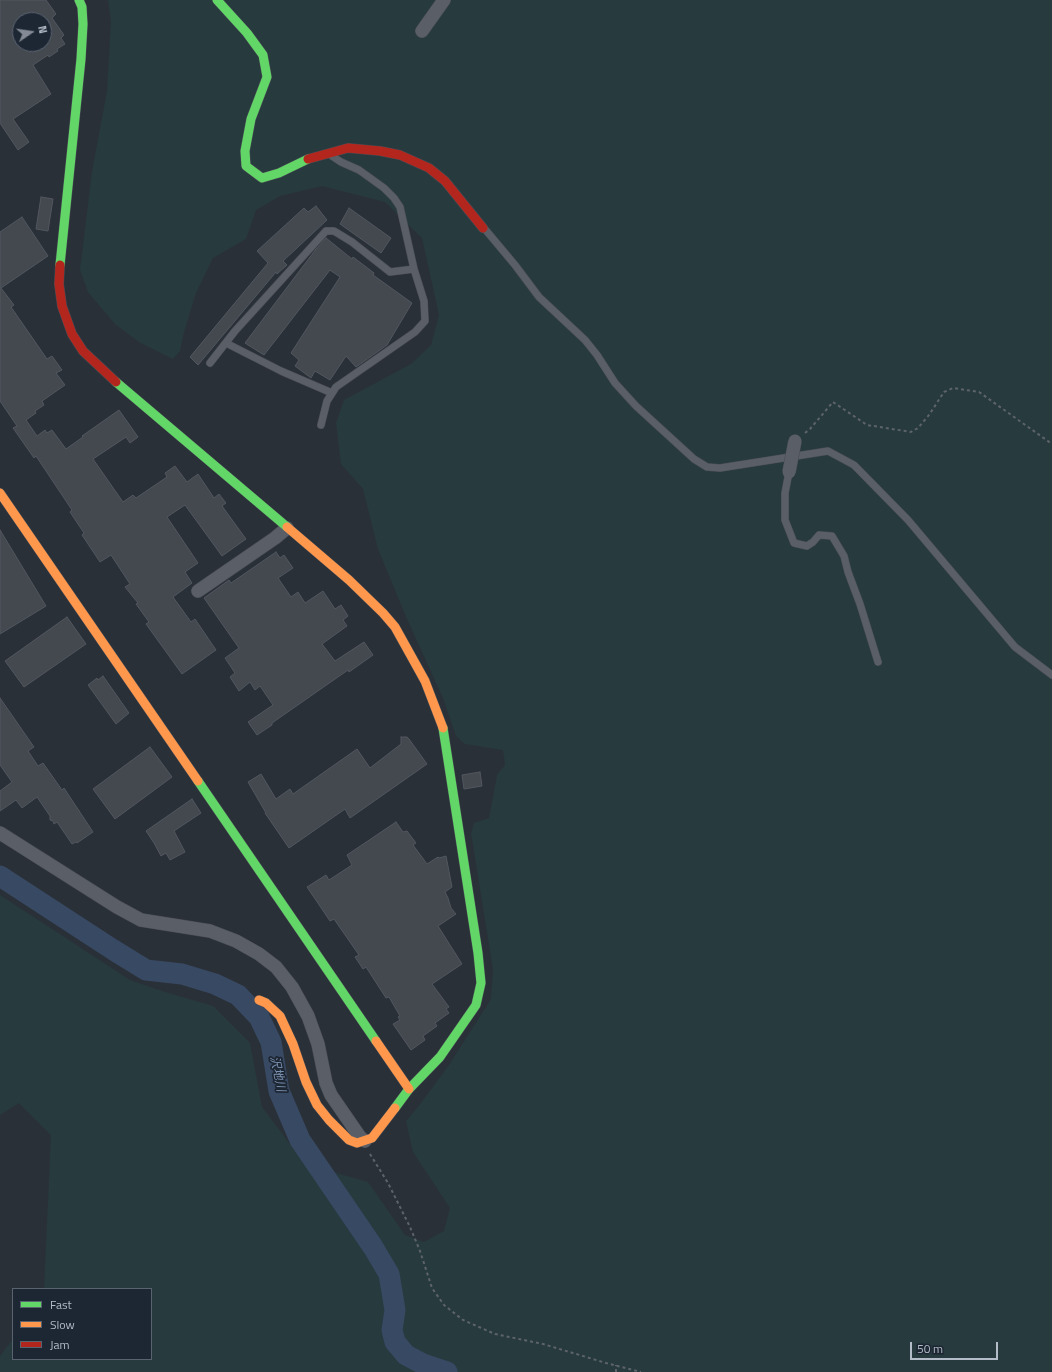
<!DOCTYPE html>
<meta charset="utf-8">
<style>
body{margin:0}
#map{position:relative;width:1052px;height:1372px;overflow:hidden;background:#2a3038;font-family:"Titillium Web",sans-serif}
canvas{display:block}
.legend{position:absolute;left:12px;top:1288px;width:140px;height:72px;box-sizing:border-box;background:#1d2633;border:1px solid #59626f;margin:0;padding:5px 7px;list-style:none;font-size:12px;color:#b4bcc9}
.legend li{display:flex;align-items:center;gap:8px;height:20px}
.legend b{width:20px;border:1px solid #59626f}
.north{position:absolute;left:12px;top:12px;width:40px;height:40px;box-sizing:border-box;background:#1d2633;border:1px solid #59626f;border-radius:50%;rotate:77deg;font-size:11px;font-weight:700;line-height:16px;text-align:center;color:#b4bcc9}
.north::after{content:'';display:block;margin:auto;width:14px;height:18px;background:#848b96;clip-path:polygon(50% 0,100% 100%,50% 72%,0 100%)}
.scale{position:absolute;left:910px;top:1342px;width:88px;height:18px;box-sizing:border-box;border:2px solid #b4bcc9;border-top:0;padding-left:5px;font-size:12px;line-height:14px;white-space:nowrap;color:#b4bcc9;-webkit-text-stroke:3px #1d2633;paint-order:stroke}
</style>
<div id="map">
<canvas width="1052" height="1372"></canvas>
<ul class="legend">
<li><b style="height:5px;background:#63d668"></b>Fast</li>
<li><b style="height:5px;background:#ff974d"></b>Slow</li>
<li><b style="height:5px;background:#b3261e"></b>Jam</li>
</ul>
<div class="north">N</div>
<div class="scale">50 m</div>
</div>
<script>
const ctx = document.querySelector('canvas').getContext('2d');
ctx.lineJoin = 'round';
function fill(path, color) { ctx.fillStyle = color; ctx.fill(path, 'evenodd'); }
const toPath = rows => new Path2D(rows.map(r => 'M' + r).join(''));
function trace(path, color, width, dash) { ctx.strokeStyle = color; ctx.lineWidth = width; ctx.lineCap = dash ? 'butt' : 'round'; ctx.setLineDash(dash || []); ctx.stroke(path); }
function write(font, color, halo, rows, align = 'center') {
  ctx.font = font + ' "Titillium Web","Noto Sans JP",sans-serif'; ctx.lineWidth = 3.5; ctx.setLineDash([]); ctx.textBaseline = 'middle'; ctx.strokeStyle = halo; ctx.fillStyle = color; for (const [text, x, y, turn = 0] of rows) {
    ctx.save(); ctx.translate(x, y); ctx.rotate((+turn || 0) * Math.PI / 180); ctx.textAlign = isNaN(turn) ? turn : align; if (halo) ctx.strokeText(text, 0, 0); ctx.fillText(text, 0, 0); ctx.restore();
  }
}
const green = toPath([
 [108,0,1052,0,1052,1372,0,1372,0,1356,13,1339,13,1359,151,1359,151,1289,44,1289,51,1135,19,1103,0,1115,0,895,130,980,165,992,213,1006,250,1043,262,1107,305,1164,368,1182,405,1235,424,1242,444,1231,450,1208,413,1152,406,1121,418,1107,449,1065,491,999,493,969,471,833,474,823,489,818,497,775,505,765,503,750,465,744,456,736,443,698,407,619,378,549,363,489,341,464,336,423,344,400,411,364,431,345,439,315,422,238,385,202,322,186,280,196,256,210,246,239,213,258,196,293,184,332,180,351,173,359,139,342,115,324,88,292,80,270,92,172,107,91,111,21]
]);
const river = toPath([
 [0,876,112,949,146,970,182,974,215,984,238,995,259,1017,271,1042,279,1091,300,1140,373,1247,389,1274,395,1310,392,1330,395,1342,406,1355,423,1364,447,1372]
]);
const building = toPath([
 [0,0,46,0,56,14,52,18,64,35,61,38,65,44,57,49,58,51,49,57,48,55,33,65,51,94,13,119,29,142,18,150,0,123,0,0],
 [20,20,44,20,44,44,20,44,20,20],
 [41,197,53,199,48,231,36,229,41,197],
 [316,206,327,220,283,261,287,265,277,274,276,272,198,365,190,357,268,263,257,251,304,208,308,212,316,206],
 [349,208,391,238,381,253,340,224,349,208],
 [22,217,48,256,1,288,14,305,11,307,47,359,52,356,62,370,56,373,65,385,42,401,44,405,35,411,36,413,26,420,37,436,45,430,47,433,52,430,66,449,83,437,82,436,119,410,138,437,130,443,126,437,93,459,123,502,133,495,136,498,167,477,165,473,175,466,187,482,198,474,214,498,219,494,226,503,222,506,246,539,222,556,185,505,167,517,198,563,185,572,192,583,173,597,191,622,195,619,216,650,182,674,146,624,149,622,136,604,138,603,125,587,130,584,111,555,100,562,82,535,84,533,70,512,72,510,36,456,34,458,13,428,17,426,0,401,0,232,22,217],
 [326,238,352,259,353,257,374,273,373,275,412,303,387,345,356,367,346,356,330,380,315,371,311,378,295,366,299,360,291,353,340,277,330,270,264,355,245,343,316,249,326,238],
 [0,530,46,606,0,634,0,530],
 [276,552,280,558,284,555,293,568,278,578,291,597,298,592,305,603,323,591,335,609,341,605,348,616,343,620,347,626,322,644,335,661,364,642,373,655,349,672,348,670,272,723,272,725,257,735,248,722,273,705,260,686,255,690,250,682,239,691,230,677,235,673,225,658,239,648,204,598,229,580,231,583,276,552],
 [67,617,86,644,24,687,5,661,67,617],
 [103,676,129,713,116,724,88,685,97,678,98,680,103,676],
 [0,698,34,747,28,751,38,766,43,763,62,790,64,788,93,832,77,843,76,842,72,844,57,822,54,824,53,821,50,820,50,816,37,797,22,808,16,800,0,811,0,791,12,782,0,765,0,698],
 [401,737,407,737,409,739,427,764,350,818,345,809,289,848,265,813,266,813,248,782,261,774,276,799,290,789,293,794,357,749,370,768,401,744,401,737],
 [150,747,172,777,115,819,93,789,150,747],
 [480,772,482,786,464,789,462,775,480,772],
 [192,799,201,813,174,831,185,852,170,860,166,853,161,856,154,843,146,831,192,799],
 [396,822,403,832,407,831,416,843,413,845,427,864,438,857,439,858,446,856,452,887,445,892,448,898,451,908,456,914,438,926,462,964,432,984,449,1007,446,1009,449,1013,435,1023,437,1026,423,1036,425,1040,411,1050,393,1024,400,1020,398,1017,400,1016,389,997,386,998,366,967,363,969,355,957,359,955,334,919,330,921,307,887,326,875,329,880,352,865,347,855,396,822]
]);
const path = toPath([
 [805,433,810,429,833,402,867,425,911,432,918,428,929,415,944,392,953,388,979,392,1052,444],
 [370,1154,388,1183,410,1227,420,1251,432,1288,444,1305,463,1320,495,1334,543,1344,606,1363,641,1372],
 [616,1372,616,1365]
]);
const lane = toPath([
 [484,228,515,265,539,297,585,340,597,355,615,383,636,406,694,459,707,467,720,468,828,451,854,465,908,520,1015,647,1052,675],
 [226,343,281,371,332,393],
 [210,363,235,331,326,231,334,231,352,242,390,272,414,269,400,207,394,198,384,188,359,170,341,162,332,156],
 [321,425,327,401,336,387,415,332,425,321,424,301,414,269],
 [789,472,785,493,785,520,794,543,807,546,813,542,819,535,832,536,844,556,848,572,860,604,878,662]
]);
const street = toPath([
 [422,31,444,0],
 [198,591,275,538,287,528],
 [0,833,117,907,141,920,210,931,236,941,259,954,276,967,292,987,308,1016,318,1044,326,1083,331,1095,360,1137,365,1141]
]);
const fast = toPath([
 [217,0,247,33,263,55,267,77,251,119,245,151,246,166,262,178,279,173,308,159],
 [60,265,81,59,83,24,82,7,79,0],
 [116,382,287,527],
 [198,781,376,1041],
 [395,1108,409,1089,440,1057,476,1005,481,983,478,953,443,728]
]);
const slow = toPath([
 [0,493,198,781],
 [287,527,349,580,383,613,395,627,425,681,443,728],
 [259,1000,266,1003,280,1016,293,1044,306,1082,317,1105,329,1120,349,1140,357,1143,372,1138,395,1108],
 [376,1041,409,1089]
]);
const jam = toPath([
 [308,159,348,148,380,151,400,155,429,168,445,181,483,228],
 [60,265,59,284,62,306,72,334,83,351,116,382]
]);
const streetBridge = toPath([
 [789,472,795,441]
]);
const waterNames = [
 ["沢地川",277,1074,78]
];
fill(green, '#273a3e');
trace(river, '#384963', 21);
fill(building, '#444950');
trace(building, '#52575f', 1);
trace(lane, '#484c53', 8);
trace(street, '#484c53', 14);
trace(fast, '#484c53', 10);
trace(slow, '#484c53', 10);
trace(jam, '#484c53', 10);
trace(path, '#5d636a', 2, [3, 3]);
trace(lane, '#5a5e66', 7);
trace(street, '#5a5e66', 13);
trace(fast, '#63d668', 9);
trace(slow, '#ff974d', 9);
trace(jam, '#b3261e', 9);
trace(streetBridge, '#484c53', 14, []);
trace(streetBridge, '#5a5e66', 13);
write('italic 12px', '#7c92b1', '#1d2633', waterNames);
</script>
